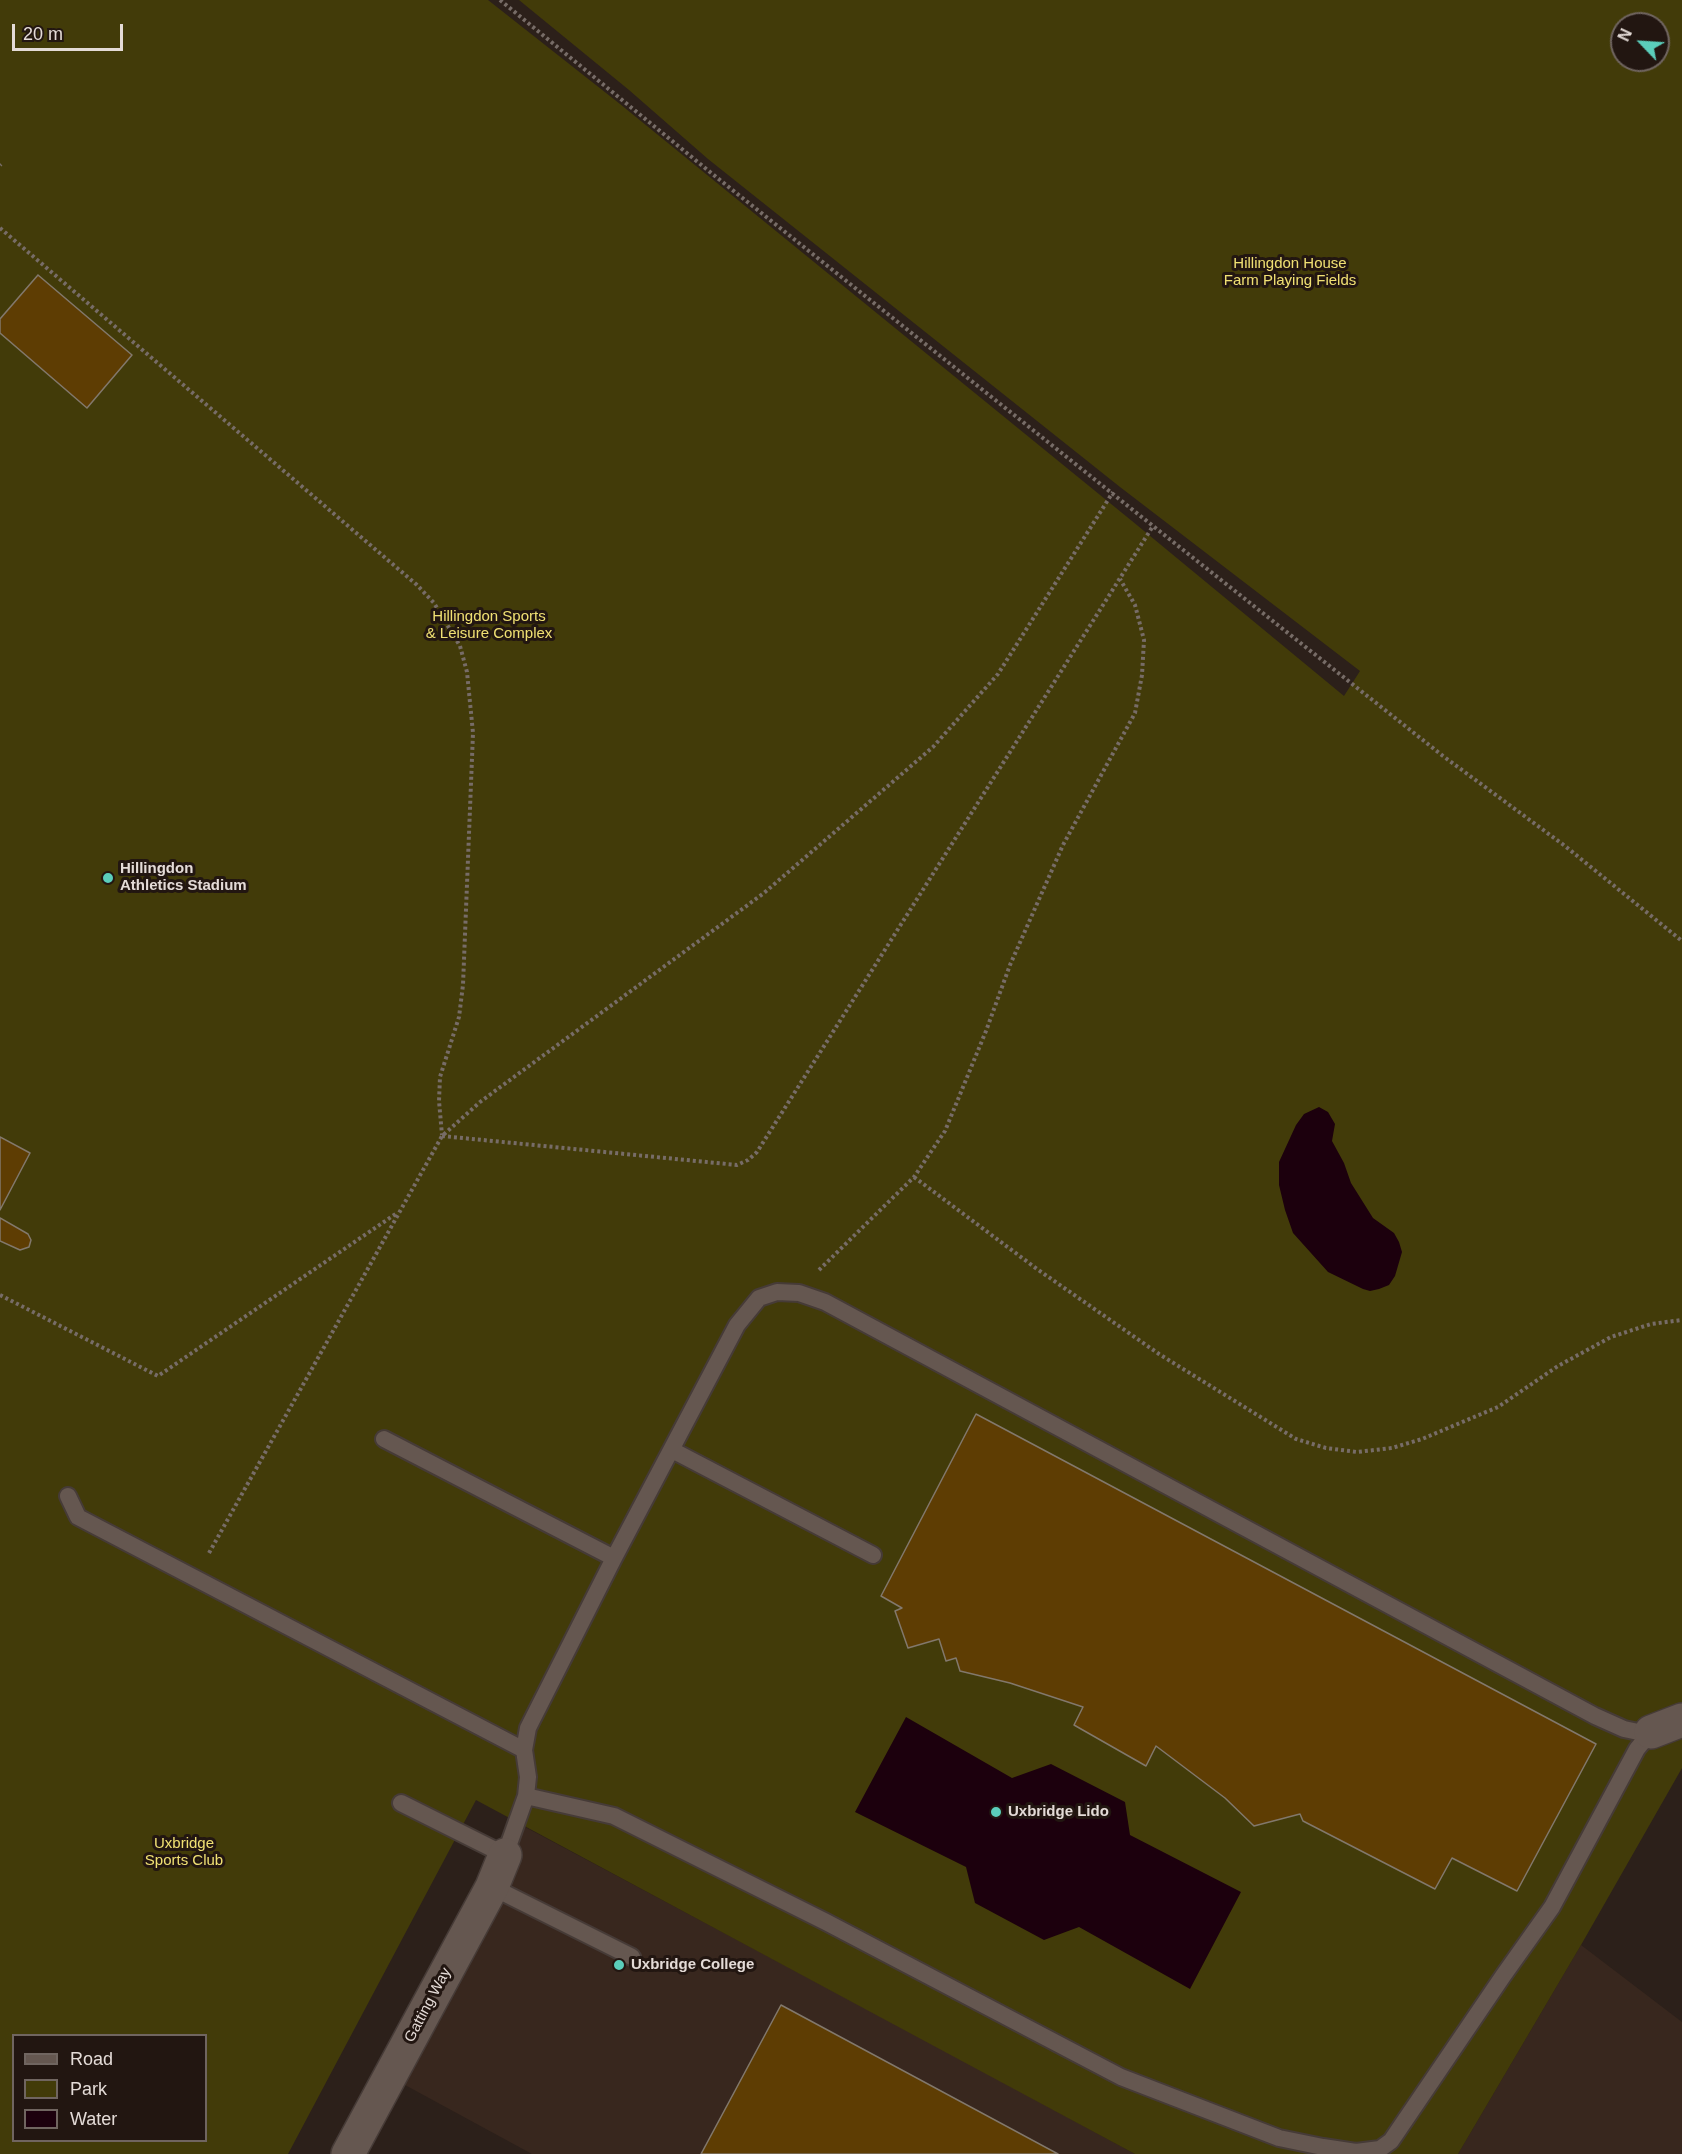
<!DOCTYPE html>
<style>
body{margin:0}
#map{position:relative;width:1682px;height:2154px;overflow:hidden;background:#2c201a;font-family:Arial,sans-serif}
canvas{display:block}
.legend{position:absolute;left:12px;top:2034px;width:195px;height:108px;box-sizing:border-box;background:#221611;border:2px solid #706560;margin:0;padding:8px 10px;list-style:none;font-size:18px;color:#e4dbd7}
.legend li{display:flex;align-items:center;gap:12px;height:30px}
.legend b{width:30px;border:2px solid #706560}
.north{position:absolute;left:1610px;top:12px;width:60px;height:60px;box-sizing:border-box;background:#221611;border:2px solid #706560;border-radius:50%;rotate:295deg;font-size:16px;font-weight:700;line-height:24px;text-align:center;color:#e4dbd7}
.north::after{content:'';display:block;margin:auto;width:21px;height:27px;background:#5bcebb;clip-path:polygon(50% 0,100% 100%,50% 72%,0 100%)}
.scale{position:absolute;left:12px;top:24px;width:111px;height:27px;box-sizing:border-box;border:3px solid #e4dbd7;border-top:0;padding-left:8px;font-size:18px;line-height:21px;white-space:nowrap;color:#e4dbd7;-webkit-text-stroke:4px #221611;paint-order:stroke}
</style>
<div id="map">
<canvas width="1682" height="2154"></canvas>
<ul class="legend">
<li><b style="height:8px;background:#655750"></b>Road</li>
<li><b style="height:16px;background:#423b09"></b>Park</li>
<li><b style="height:16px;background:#1c000d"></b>Water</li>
</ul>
<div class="north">N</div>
<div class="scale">20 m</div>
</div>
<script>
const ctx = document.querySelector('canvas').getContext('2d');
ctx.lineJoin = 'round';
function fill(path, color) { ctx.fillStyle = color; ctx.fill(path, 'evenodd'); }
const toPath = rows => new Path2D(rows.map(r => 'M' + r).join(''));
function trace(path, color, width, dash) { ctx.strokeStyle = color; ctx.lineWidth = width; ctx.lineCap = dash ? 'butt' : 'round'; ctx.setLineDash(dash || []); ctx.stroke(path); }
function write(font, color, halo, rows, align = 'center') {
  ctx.font = font + ' Arial,sans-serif'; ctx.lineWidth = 6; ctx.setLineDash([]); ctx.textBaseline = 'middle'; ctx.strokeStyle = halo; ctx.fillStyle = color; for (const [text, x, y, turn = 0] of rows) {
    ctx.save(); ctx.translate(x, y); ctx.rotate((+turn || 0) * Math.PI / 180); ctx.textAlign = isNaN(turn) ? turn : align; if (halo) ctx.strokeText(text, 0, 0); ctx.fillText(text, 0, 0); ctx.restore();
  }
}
const built = toPath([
 [525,1827,957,2057,1135,2154,532,2154,394,2079],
 [1581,1945,1682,2022,1682,2154,1458,2154]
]);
const green = toPath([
 [0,0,488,0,620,104,1132,521,1344,696,1360,671,1120,487,708,159,629,90,519,0,1682,0,1682,1768,1581,1945,1458,2154,1135,2154,476,1800,288,2154,0,2154],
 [1622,24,1658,24,1658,60,1622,60],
 [14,2036,206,2036,206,2140,14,2140]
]);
const water = toPath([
 [1319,1107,1328,1112,1335,1124,1332,1141,1344,1163,1351,1183,1373,1218,1394,1233,1399,1242,1402,1252,1395,1276,1389,1285,1379,1289,1370,1291,1363,1289,1328,1272,1293,1233,1285,1210,1279,1185,1279,1162,1296,1125,1304,1114],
 [906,1717,1012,1778,1051,1764,1125,1802,1130,1835,1241,1892,1190,1989,1079,1927,1044,1940,975,1903,966,1867,855,1812]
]);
const building = toPath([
 [38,275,132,355,87,408,0,333,0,319,38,275],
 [0,1137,30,1153,0,1210,0,1137],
 [0,1218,28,1234,31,1240,29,1247,20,1250,0,1241,0,1218],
 [976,1414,1596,1744,1517,1891,1452,1858,1435,1889,1303,1821,1300,1814,1254,1826,1225,1798,1156,1746,1146,1766,1074,1725,1083,1707,1010,1683,960,1671,956,1658,946,1661,939,1639,908,1648,895,1611,902,1608,881,1596,976,1414],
 [781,2005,1058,2154,701,2154,781,2005]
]);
const path = toPath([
 [500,0,710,172,1153,526,1443,756,1565,846,1682,941],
 [0,165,1,164],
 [0,228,417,585,434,603,460,646,467,672,473,733,463,985,459,1017,440,1077,439,1101,442,1135],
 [442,1136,737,1165,748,1160,757,1152,1153,526],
 [914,1177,1037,1269,1159,1354,1296,1439,1326,1448,1357,1452,1392,1448,1422,1439,1498,1407,1558,1366,1611,1337,1651,1324,1682,1320],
 [819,1270,914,1177,945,1131,986,1031,1010,965,1063,845,1135,713,1142,675,1144,640,1135,605,1120,579],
 [0,1295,158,1376,397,1213],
 [209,1553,442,1136,480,1102,764,893,933,747,998,674,1113,492]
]);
const lane = toPath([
 [384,1439,614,1558],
 [672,1450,873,1555],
 [68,1496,78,1517,524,1750],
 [526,1796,614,1816,826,1922,1121,2077,1279,2138,1323,2147,1356,2152,1380,2149,1391,2141,1503,1976,1552,1907,1637,1749,1651,1732],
 [401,1803,505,1855,526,1796,528,1777,524,1750,528,1728,614,1558,737,1325,759,1298,777,1292,799,1293,825,1302,1595,1716,1624,1729,1643,1733,1651,1732],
 [492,1887,632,1957]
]);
const street = toPath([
 [1651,1732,1682,1720],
 [348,2154,492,1887,505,1855]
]);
const markers = [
 [108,878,6,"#5bcebb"],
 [996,1812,6,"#5bcebb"],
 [619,1965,6,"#5bcebb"]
];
const parkNames = [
 ["Hillingdon House",1290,264],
 ["Farm Playing Fields",1290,281],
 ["Hillingdon Sports",489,617],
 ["& Leisure Complex",489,634],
 ["Uxbridge",184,1844],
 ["Sports Club",184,1861]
];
const poiNames = [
 ["Hillingdon",120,869],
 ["Athletics Stadium",120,886],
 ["Uxbridge Lido",1008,1812],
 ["Uxbridge College",631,1965]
];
const streetNames = [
 ["Gatting Way",428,2005,-62]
];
fill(built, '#38271e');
fill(green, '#423b09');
fill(water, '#1c000d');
fill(building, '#5e3d03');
trace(building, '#82786c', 1.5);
trace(lane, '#463b37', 20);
trace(street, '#463b37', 36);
trace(path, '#776c67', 4, [3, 3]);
trace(lane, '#655750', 16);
trace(street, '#655750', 33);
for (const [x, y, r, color] of markers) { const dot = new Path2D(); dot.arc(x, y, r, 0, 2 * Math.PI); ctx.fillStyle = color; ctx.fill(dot); trace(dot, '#221611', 2); }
write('15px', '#f0e073', '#221611', parkNames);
write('bold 15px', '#e4dbd7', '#221611', poiNames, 'left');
write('15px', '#e4dbd7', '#221611', streetNames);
</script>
